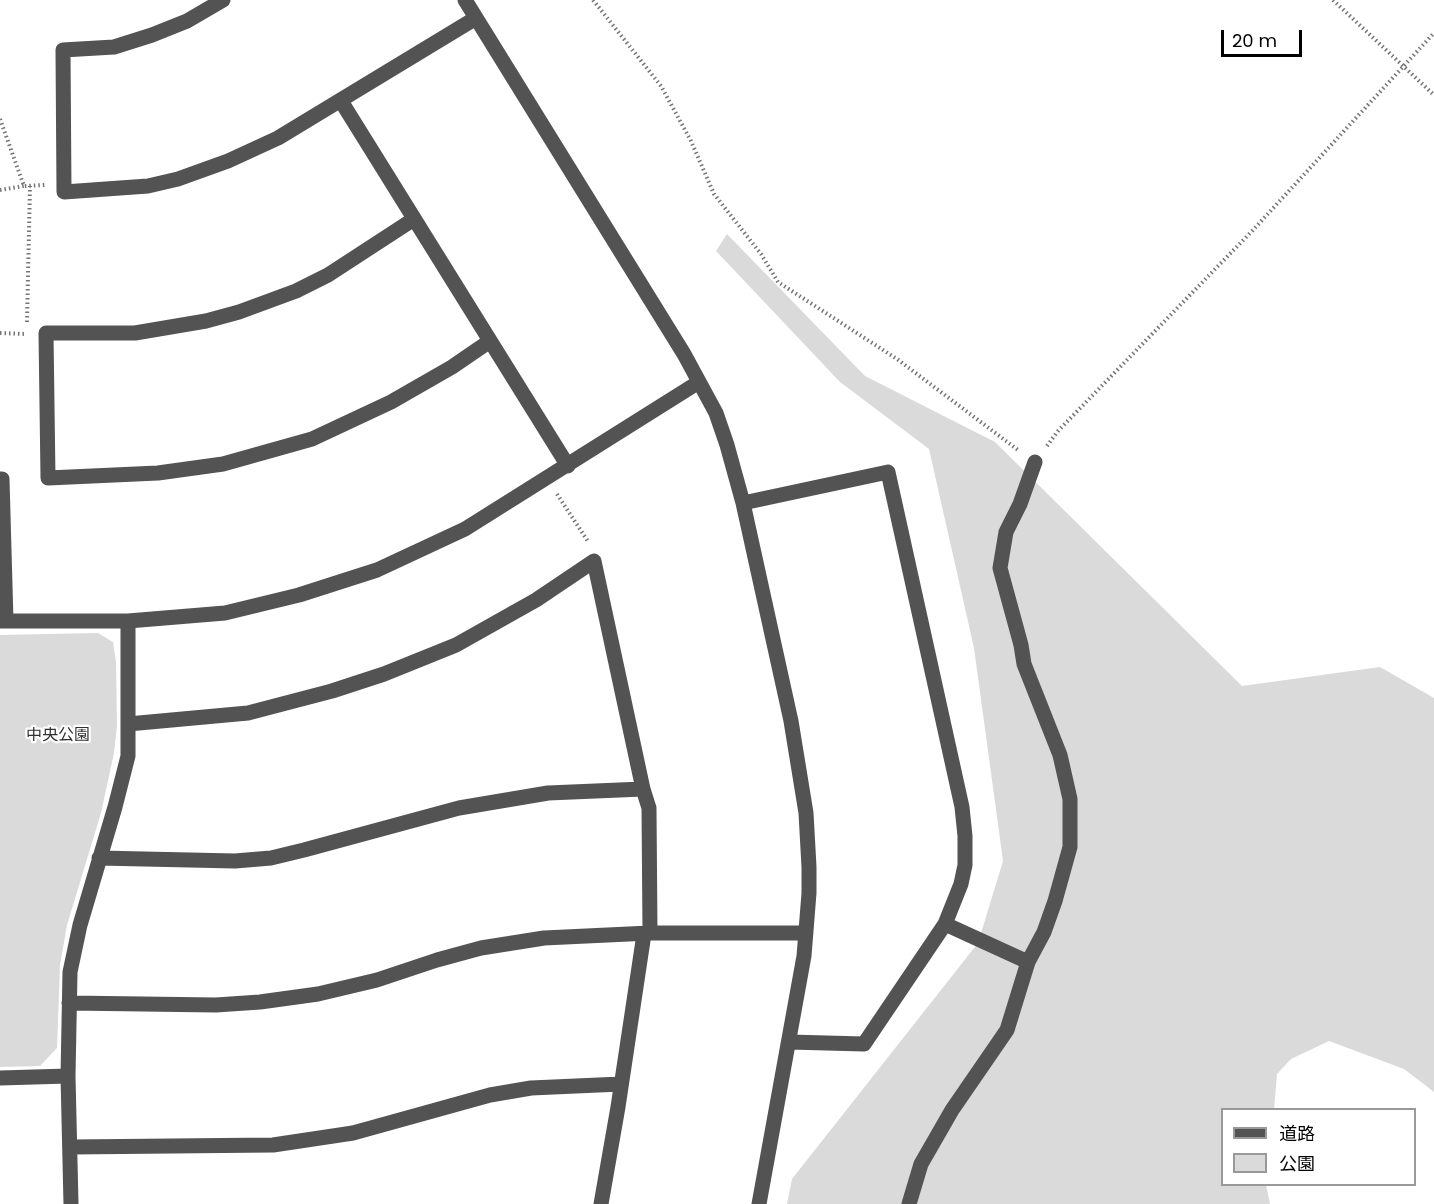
<!DOCTYPE html>
<meta charset="utf-8">
<style>
body{margin:0}
#map{position:relative;width:1434px;height:1204px;overflow:hidden;background:#fff;font-family:Poppins,"Noto Sans JP",sans-serif}
canvas{display:block}
.legend{position:absolute;left:1221px;top:1108px;width:195px;height:78px;box-sizing:border-box;background:#fff;border:2px solid #999;margin:0;padding:8px 10px;list-style:none;font-size:18px;color:#000}
.legend li{display:flex;align-items:center;gap:12px;height:30px}
.legend b{width:30px;border:2px solid #999}
.scale{position:absolute;left:1221px;top:30px;width:81px;height:27px;box-sizing:border-box;border:3px solid #000;border-top:0;padding-left:8px;font-size:18px;line-height:21px;white-space:nowrap;color:#000;-webkit-text-stroke:4px #fff;paint-order:stroke}
</style>
<div id="map">
<canvas width="1434" height="1204"></canvas>
<ul class="legend">
<li><b style="height:8px;background:#535353"></b>道路</li>
<li><b style="height:16px;background:#dadada"></b>公園</li>
</ul>
<div class="scale">20 m</div>
</div>
<script>
const ctx = document.querySelector('canvas').getContext('2d');
ctx.lineJoin = 'round';
function fill(path, color) { ctx.fillStyle = color; ctx.fill(path, 'evenodd'); }
const toPath = rows => new Path2D(rows.map(r => 'M' + r).join(''));
function trace(path, color, width, dash) { ctx.strokeStyle = color; ctx.lineWidth = width; ctx.lineCap = dash ? 'butt' : 'round'; ctx.setLineDash(dash || []); ctx.stroke(path); }
function write(font, color, halo, rows, align = 'center') {
  ctx.font = font + ' Poppins,"Noto Sans JP",sans-serif'; ctx.lineWidth = 4.5; ctx.setLineDash([]); ctx.textBaseline = 'middle'; ctx.strokeStyle = halo; ctx.fillStyle = color; for (const [text, x, y, turn = 0] of rows) {
    ctx.save(); ctx.translate(x, y); ctx.rotate((+turn || 0) * Math.PI / 180); ctx.textAlign = isNaN(turn) ? turn : align; if (halo) ctx.strokeText(text, 0, 0); ctx.fillText(text, 0, 0); ctx.restore();
  }
}
const green = toPath([
 [727,234,865,376,995,442,1242,686,1380,667,1434,698,1434,1092,1404,1069,1329,1041,1291,1059,1277,1074,1274,1109,1222,1110,1222,1184,1266,1185,1270,1204,787,1204,792,1179,978,943,1003,861,974,648,929,449,840,382,716,251],
 [98,633,113,642,116,662,117,726,114,753,101,813,67,925,60,965,57,1048,40,1066,0,1067,0,635]
]);
const path = toPath([
 [593,0,661,86,691,141,714,194,761,254,778,282,897,359,1018,450],
 [1333,0,1434,95],
 [0,119,24,186,45,185],
 [0,190,24,186],
 [27,322,30,186],
 [0,333,27,334],
 [1047,446,1058,431,1254,229,1434,33],
 [557,494,589,543]
]);
const minor = toPath([
 [223,0,187,21,152,35,114,47,63,50,64,192,148,186,178,179,228,161,278,138,476,18],
 [465,0,684,354,716,413,727,445,743,503,791,721,806,813,809,867,809,893,804,956,759,1204],
 [341,101,568,466],
 [414,219,328,275,296,291,239,312,206,321,135,333,46,333,48,478,158,473,223,464,312,439,391,402,452,367,490,341],
 [0,479,2,479,6,621],
 [743,503,888,472,962,807,965,836,965,865,961,884,945,924,864,1044,789,1042],
 [0,621,128,621,225,613,299,595,377,570,465,529,699,382],
 [643,789,649,808,650,933],
 [99,858,235,861,271,858,304,850,459,808,548,793,643,789,594,561,536,600,456,645,384,674,332,691,248,713,128,724],
 [945,924,1028,962],
 [69,1003,216,1005,260,1002,318,994,377,980,437,960,481,948,544,938,650,933,806,933],
 [0,1078,68,1076],
 [71,1147,273,1145,353,1133,490,1095,531,1088,621,1084],
 [71,1204,68,1076,70,972,80,925,115,807,128,756,128,621],
 [601,1204,618,1107,644,934],
 [909,1204,921,1164,952,1110,1007,1030,1028,962,1044,932,1055,901,1070,847,1070,799,1060,755,1024,664,1021,645,1000,568,1006,532,1020,504,1035,462]
]);
const parkNames = [
 ["中央公園",58,736]
];
fill(green, '#dadada');
trace(path, '#757575', 4, [1.5, 3]);
trace(minor, '#535353', 15);
write('16px', '#313131', '#fff', parkNames);
</script>
